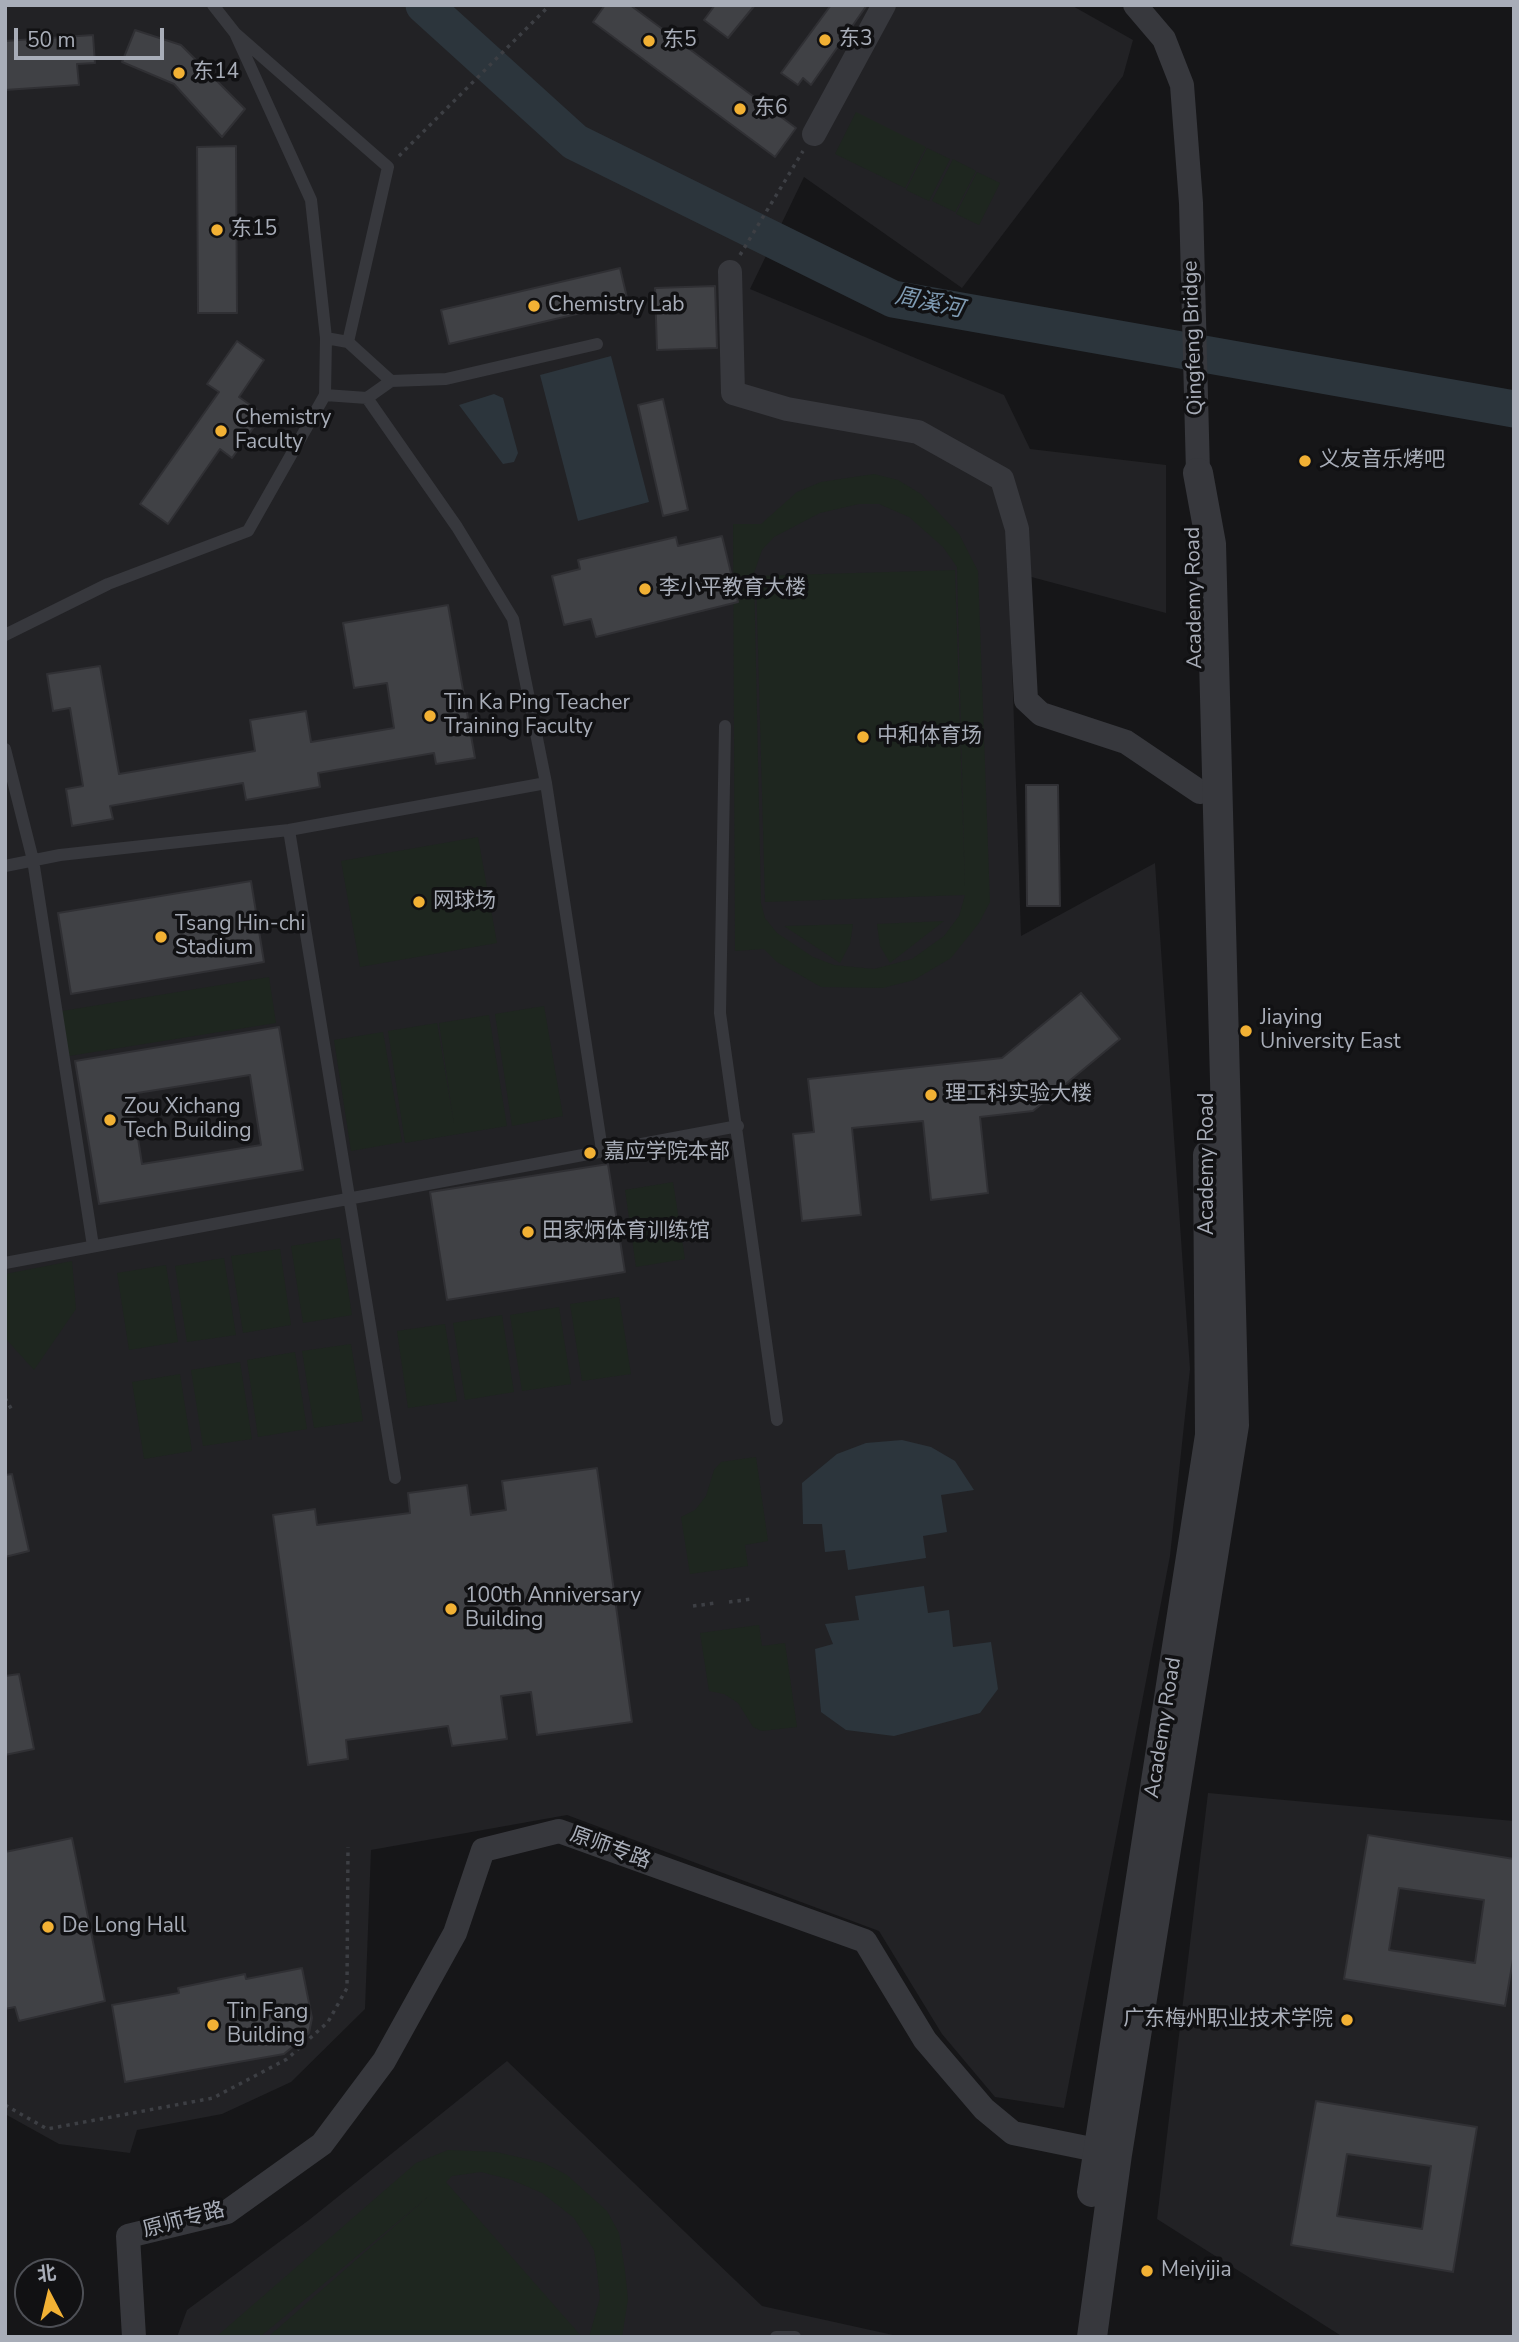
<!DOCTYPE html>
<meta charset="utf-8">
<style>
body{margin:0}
#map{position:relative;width:1519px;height:2342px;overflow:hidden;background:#161618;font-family:"Nunito Sans","Noto Sans SC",sans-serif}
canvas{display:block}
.frame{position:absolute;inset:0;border:7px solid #a8adb8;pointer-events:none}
.north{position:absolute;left:14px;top:2258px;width:70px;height:70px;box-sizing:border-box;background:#111113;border:2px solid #4d4f55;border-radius:50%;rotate:353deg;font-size:19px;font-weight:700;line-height:28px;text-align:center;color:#a8adb8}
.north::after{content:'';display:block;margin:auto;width:24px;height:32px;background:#f2b134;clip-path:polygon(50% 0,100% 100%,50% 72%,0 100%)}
.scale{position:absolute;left:14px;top:28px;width:150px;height:32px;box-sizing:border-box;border:4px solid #a8adb8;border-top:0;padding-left:9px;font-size:21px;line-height:24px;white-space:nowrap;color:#a8adb8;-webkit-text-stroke:5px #111113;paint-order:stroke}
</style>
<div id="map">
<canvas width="1519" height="2342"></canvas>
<div class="frame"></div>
<div class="north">北</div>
<div class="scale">50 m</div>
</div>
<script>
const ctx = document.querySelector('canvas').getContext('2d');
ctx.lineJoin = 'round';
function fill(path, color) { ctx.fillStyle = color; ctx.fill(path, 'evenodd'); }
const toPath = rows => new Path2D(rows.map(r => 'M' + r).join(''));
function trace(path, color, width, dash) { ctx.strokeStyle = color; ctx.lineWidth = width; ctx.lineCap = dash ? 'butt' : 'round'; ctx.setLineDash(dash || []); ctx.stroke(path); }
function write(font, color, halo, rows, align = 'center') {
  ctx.font = font + ' "Nunito Sans","Noto Sans SC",sans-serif'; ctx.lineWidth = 7; ctx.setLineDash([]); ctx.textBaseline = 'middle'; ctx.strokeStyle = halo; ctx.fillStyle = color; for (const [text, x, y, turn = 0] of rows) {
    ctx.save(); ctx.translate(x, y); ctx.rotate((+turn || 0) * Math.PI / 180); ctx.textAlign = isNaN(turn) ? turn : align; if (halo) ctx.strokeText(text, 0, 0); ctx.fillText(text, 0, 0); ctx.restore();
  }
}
const built = toPath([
 [5,5,1071,5,1133,40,1123,76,962,288,804,177,750,289,1004,395,1030,449,1166,465,1166,613,1009,571,1021,936,1155,863,1190,1369,1170,1556,1064,2108,995,2097,942,2034,879,1931,567,1815,371,1850,365,2009,291,2082,222,2114,137,2130,130,2153,59,2144,5,2114],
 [1208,1793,1514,1821,1514,2337,1343,2337,1157,2219],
 [507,2061,762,2306,902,2337,177,2337,187,2310,309,2220]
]);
const green = toPath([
 [856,112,926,147,905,188,835,154],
 [927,148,950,159,929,201,906,190],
 [953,159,976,171,955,212,932,201],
 [977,172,1000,183,979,225,956,214],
 [874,474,898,480,921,494,959,534,978,571,990,902,979,923,951,958,914,980,883,988,821,987,777,962,764,949,735,951,733,524,761,524,797,492,821,482],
 [859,504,879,504,909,517,943,547,957,567,965,890,955,570,756,576,765,902,965,895,959,916,944,936,912,959,874,969,834,965,813,957,777,933,765,918,761,903,754,573,762,550,774,537,820,513],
 [478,837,497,943,360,967,341,861],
 [944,921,890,963,880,946,877,924],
 [853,924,850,944,840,963,784,926],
 [269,977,276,1023,69,1056,62,1011],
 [544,1006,563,1116,512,1126,495,1014],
 [489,1015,507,1126,405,1143,388,1031,437,1023,454,1124,439,1023],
 [383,1032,402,1142,351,1151,334,1040],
 [673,1182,685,1259,636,1267,625,1190],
 [340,1238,352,1315,303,1323,291,1246],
 [280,1249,291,1325,243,1333,231,1256],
 [224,1258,236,1335,187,1342,175,1266],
 [72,1261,76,1309,34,1370,5,1338,5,1274],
 [166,1265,178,1342,129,1350,117,1273],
 [619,1297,631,1374,582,1381,570,1304],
 [559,1307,571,1384,522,1391,510,1315],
 [502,1315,514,1392,465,1400,453,1323],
 [445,1324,457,1401,408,1408,397,1331],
 [351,1344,363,1421,314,1428,302,1351],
 [295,1352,307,1429,258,1437,247,1360],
 [240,1362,252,1439,203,1446,191,1370],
 [180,1374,192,1451,144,1459,132,1382],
 [756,1457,768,1541,745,1545,748,1566,690,1574,681,1517,695,1510,706,1496,714,1470,721,1462],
 [759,1625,762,1646,785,1643,797,1727,762,1731,753,1727,738,1703,724,1694,709,1691,700,1633],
 [448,2150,496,2152,544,2163,567,2175,607,2211,619,2233,625,2271,628,2299,622,2337,589,2337,600,2298,597,2271,594,2250,574,2218,542,2193,512,2180,481,2172,452,2176,446,2182,582,2337,268,2337,430,2195,260,2337,216,2337,416,2163]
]);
const water = toPath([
 [611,356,649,502,578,521,540,375],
 [494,394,503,398,518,453,514,462,503,464,459,405],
 [902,1440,931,1447,955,1461,974,1490,941,1495,947,1532,923,1536,926,1558,848,1570,845,1550,825,1552,822,1524,803,1524,802,1483,837,1454,866,1443],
 [924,1586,928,1613,949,1610,953,1647,991,1642,998,1689,980,1713,894,1736,846,1730,821,1712,815,1649,833,1644,825,1624,859,1620,855,1596]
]);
const river = toPath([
 [424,5,575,142,893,299,1514,409]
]);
const building = toPath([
 [605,5,630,5,796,128,775,157,593,22,605,5],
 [715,5,755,5,728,38,704,20,715,5],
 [831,5,867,5,811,85,803,78,798,85,781,73,831,5],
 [135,30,181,45,245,109,222,137,174,84,122,62,135,30],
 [93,35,95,63,77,64,79,85,5,90,5,41,93,35],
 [236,146,237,313,198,313,197,147,236,146],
 [620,268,628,302,449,344,441,310,620,268],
 [715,286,717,348,657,350,655,288,715,286],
 [237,341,264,360,239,397,263,414,232,458,220,449,168,524,140,504,219,392,207,384,237,341],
 [663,399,688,510,663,516,638,405,663,399],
 [722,536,738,602,596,637,591,619,564,625,552,576,580,569,578,560,676,537,678,546,722,536],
 [448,605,475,758,436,764,434,753,318,773,320,787,246,800,243,783,110,806,113,819,72,826,66,789,83,786,70,708,53,711,47,674,100,666,119,774,255,751,250,720,306,711,311,742,394,728,387,683,354,688,343,623,448,605],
 [1026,785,1058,785,1060,906,1027,906,1026,785],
 [251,881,264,962,71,994,58,913,251,881],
 [1081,993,1120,1039,1033,1111,980,1117,988,1193,931,1200,923,1121,852,1128,861,1215,802,1221,793,1134,814,1132,808,1079,1002,1058,1081,993],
 [279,1027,303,1170,99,1204,75,1061,279,1027],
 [250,1075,261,1145,142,1164,131,1094,250,1075],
 [608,1164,625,1272,447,1300,430,1192,608,1164],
 [597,1468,632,1722,537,1735,531,1692,501,1696,507,1739,452,1746,448,1726,346,1740,348,1759,308,1765,273,1515,315,1509,317,1525,410,1513,408,1493,467,1485,471,1515,506,1510,502,1481,597,1468],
 [12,1474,29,1551,5,1557,5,1475,12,1474],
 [19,1674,34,1749,5,1755,5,1676,19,1674],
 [1368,1835,1514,1859,1514,1954,1505,2006,1344,1979,1368,1835],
 [1399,1888,1484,1900,1475,1963,1389,1950,1399,1888],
 [72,1838,105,2001,19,2021,15,2007,5,2009,5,1852,72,1838],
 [302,1968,312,2018,309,2033,284,2054,125,2082,112,2005,179,1993,178,1988,245,1974,246,1979,302,1968],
 [1316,2101,1477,2127,1453,2272,1291,2245,1316,2101],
 [1347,2154,1431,2166,1422,2229,1337,2216,1347,2154]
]);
const path = toPath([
 [399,156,550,5],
 [740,255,803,151],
 [5,1398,12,1410],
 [729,1602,752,1599],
 [693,1606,716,1603],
 [5,2105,47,2129,213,2098,287,2059,328,2022,347,1988,348,1847]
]);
const service = toPath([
 [213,5,235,33,388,167,348,342],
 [235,33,311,200,326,338,325,395,367,398,391,381,348,342,326,338],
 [391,381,446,379,597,344],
 [367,398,457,527,513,619,546,783],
 [5,635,108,584,248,531,325,395],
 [725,726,720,1013,777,1420],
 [5,749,33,860,93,1246],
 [289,830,395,1478],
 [5,866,60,855,289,830,546,783,602,1150],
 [5,1263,738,1126],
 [776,2337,795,2337]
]);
const minor = toPath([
 [1135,5,1164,39,1182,85,1191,203,1198,473],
 [814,134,884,5],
 [730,272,733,393,787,409,918,432,1002,479,1017,529,1026,700,1041,714,1126,742,1200,792],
 [134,2337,128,2236,227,2212,322,2144,384,2061,455,1933,483,1850,559,1831,865,1941,925,2040,984,2109,1013,2133,1116,2154]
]);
const tertiary = toPath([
 [1092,2192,1210,1435,1208,1155],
 [1092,2337,1117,2154,1234,1425,1211,544,1198,473]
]);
const markers = [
 [825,40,7,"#f2b134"],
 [649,41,7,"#f2b134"],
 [179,73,7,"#f2b134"],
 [740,109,7,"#f2b134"],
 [217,230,7,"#f2b134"],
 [534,306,7,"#f2b134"],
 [221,431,7,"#f2b134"],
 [1305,461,7,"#f2b134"],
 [645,589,7,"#f2b134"],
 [430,716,7,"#f2b134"],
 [863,737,7,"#f2b134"],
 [419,902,7,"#f2b134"],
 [161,937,7,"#f2b134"],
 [1246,1031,7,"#f2b134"],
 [931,1095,7,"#f2b134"],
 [110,1120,7,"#f2b134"],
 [590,1153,7,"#f2b134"],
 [528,1232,7,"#f2b134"],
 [451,1609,7,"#f2b134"],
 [48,1927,7,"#f2b134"],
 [1347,2020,7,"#f2b134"],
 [213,2025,7,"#f2b134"],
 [1147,2271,7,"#f2b134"]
];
const poiNames = [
 ["东3",839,40],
 ["东5",663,41],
 ["东14",193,73],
 ["东6",754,109],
 ["东15",231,230],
 ["Chemistry Lab",548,306],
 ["Chemistry",235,419],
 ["Faculty",235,443],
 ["义友音乐烤吧",1319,461],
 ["李小平教育大楼",659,589],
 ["Tin Ka Ping Teacher",444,704],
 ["Training Faculty",444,728],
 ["中和体育场",877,737],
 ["网球场",433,902],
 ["Tsang Hin-chi",175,925],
 ["Stadium",175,949],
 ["Jiaying",1260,1019],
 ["University East",1260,1043],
 ["理工科实验大楼",945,1095],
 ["Zou Xichang",124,1108],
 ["Tech Building",124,1132],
 ["嘉应学院本部",604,1153],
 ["田家炳体育训练馆",542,1232],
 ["100th Anniversary",465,1597],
 ["Building",465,1621],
 ["De Long Hall",62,1927],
 ["Tin Fang",227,2013],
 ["Building",227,2037],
 ["广东梅州职业技术学院",1333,2020,"right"],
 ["Meiyijia",1161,2271]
];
const streetNames = [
 ["Qingfeng Bridge",1194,338,-92],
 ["Academy Road",1195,598,-91],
 ["Academy Road",1208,1164,-90],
 ["Academy Road",1164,1728,-81],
 ["原师专路",610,1849,20],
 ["原师专路",184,2221,-15]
];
const waterNames = [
 ["周溪河",929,304,12]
];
fill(built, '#222225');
fill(green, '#1e261f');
fill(water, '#2c353c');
trace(river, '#2c353c', 37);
fill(building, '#404145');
trace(building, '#303034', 2);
trace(path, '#3d3f44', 3.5, [3.5, 5]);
trace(service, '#37383d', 12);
trace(minor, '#37383d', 24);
trace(tertiary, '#37383d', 30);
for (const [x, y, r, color] of markers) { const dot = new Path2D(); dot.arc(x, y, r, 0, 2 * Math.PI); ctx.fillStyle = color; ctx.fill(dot); trace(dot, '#111113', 2.5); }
write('21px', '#a8adb8', '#111113', poiNames, 'left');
write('21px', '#a8adb8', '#111113', streetNames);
write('italic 23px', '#7f9bb3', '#111113', waterNames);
</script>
